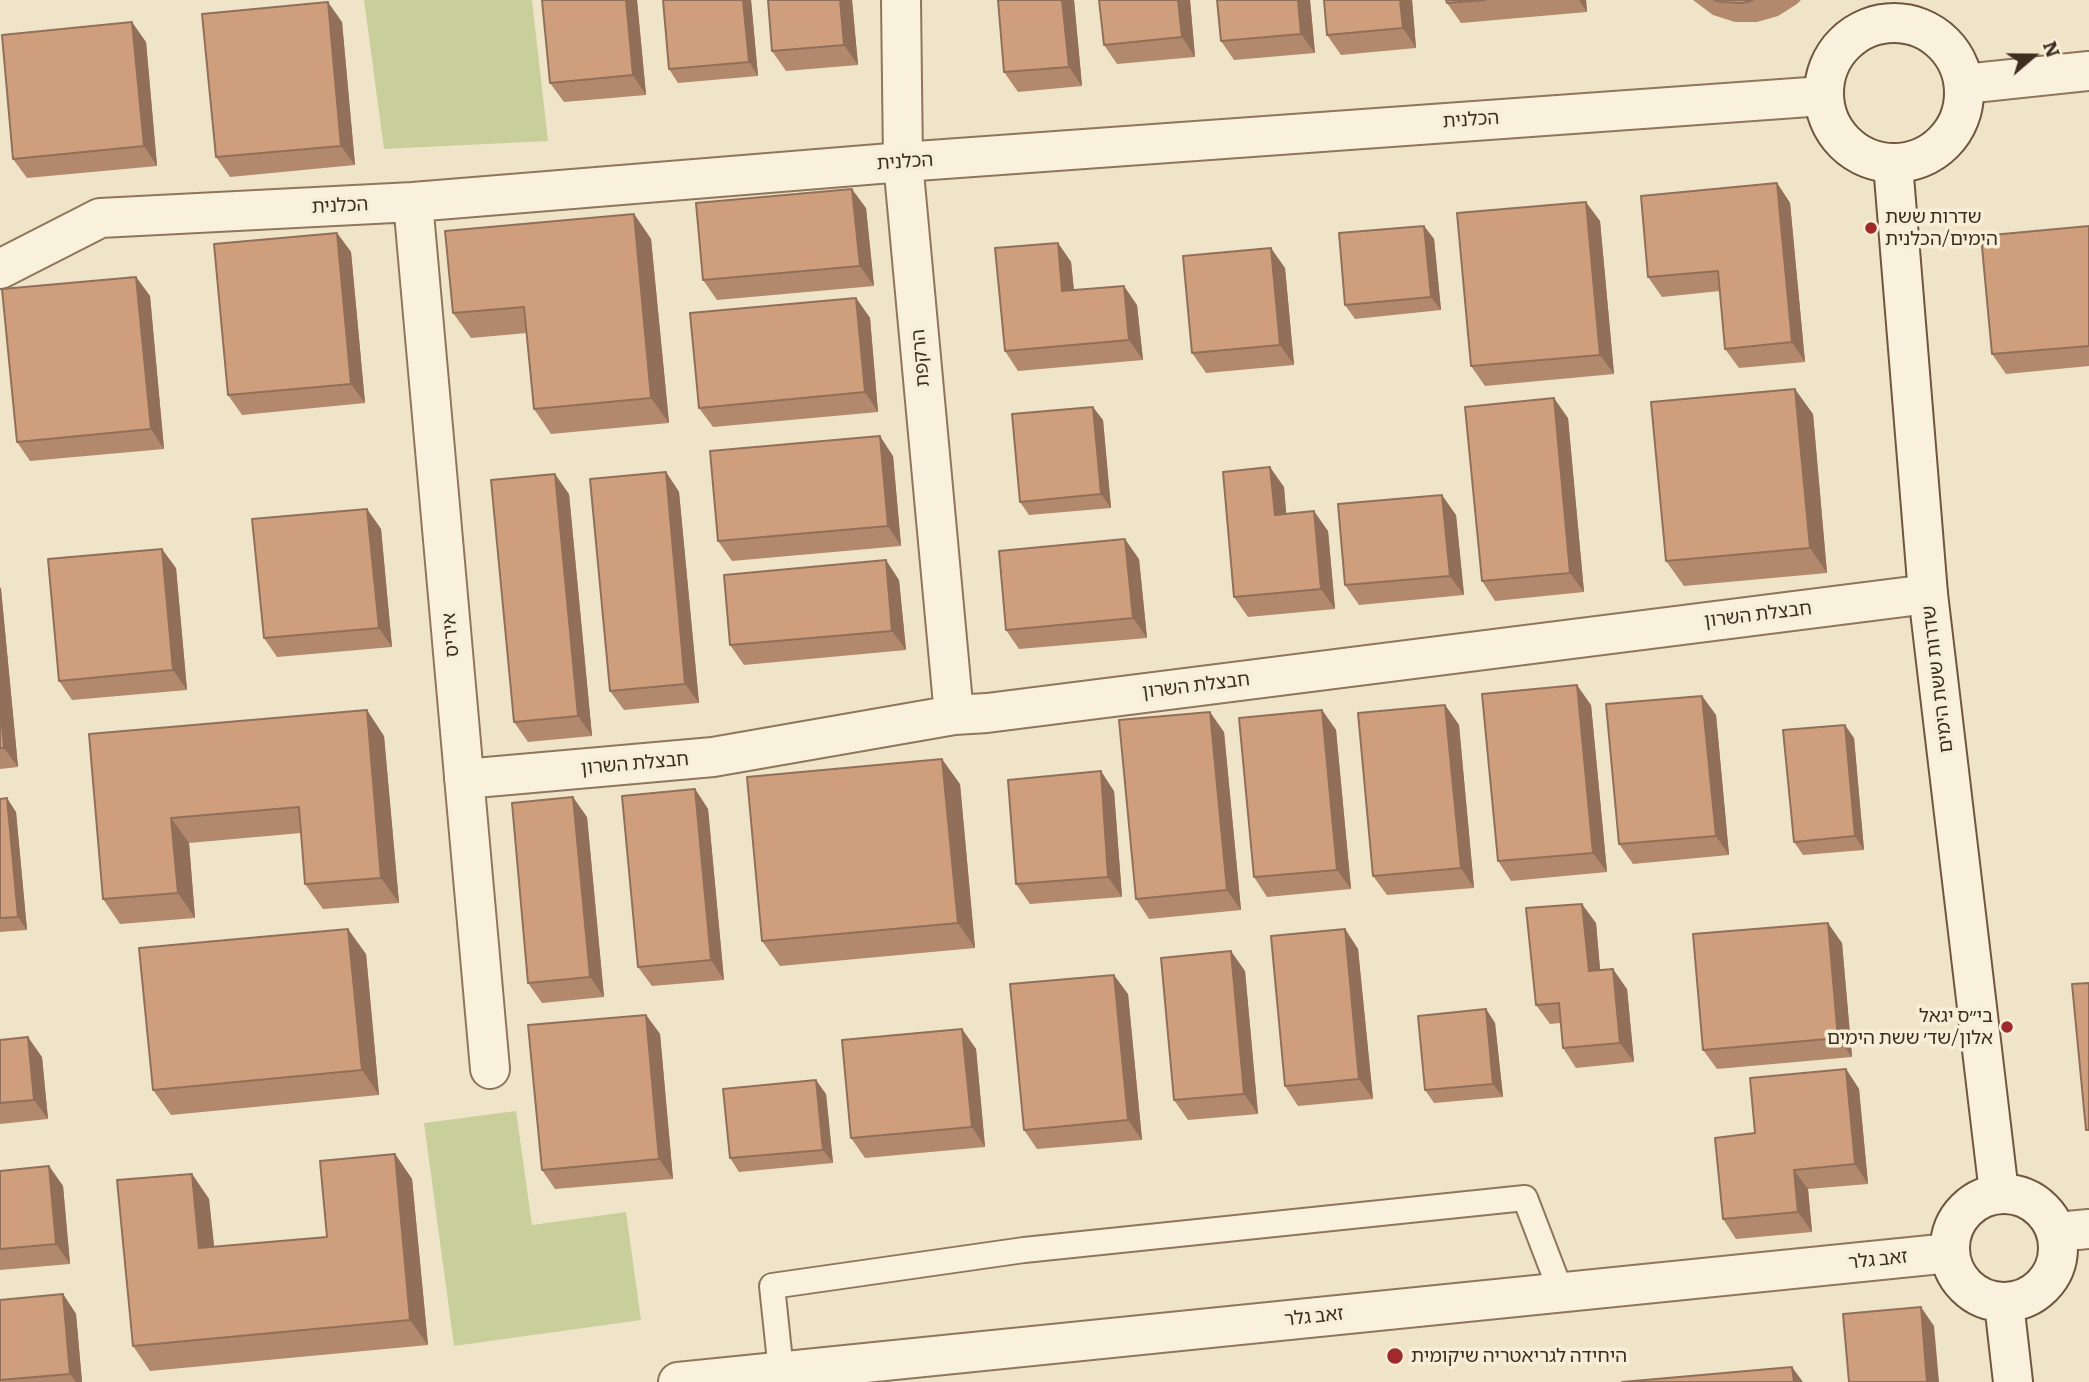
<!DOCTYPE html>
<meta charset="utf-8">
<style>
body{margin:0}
#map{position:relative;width:2089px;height:1382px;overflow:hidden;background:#f0e4c8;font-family:Literata,serif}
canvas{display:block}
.north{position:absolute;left:1998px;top:21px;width:70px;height:70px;-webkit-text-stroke:5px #f7eed8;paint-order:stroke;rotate:70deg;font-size:19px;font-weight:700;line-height:28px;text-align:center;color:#3d2e20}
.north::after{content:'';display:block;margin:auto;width:24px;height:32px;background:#3d2e20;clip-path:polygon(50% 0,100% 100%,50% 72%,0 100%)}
</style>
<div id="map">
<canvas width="2089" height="1382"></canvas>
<div class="north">N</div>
</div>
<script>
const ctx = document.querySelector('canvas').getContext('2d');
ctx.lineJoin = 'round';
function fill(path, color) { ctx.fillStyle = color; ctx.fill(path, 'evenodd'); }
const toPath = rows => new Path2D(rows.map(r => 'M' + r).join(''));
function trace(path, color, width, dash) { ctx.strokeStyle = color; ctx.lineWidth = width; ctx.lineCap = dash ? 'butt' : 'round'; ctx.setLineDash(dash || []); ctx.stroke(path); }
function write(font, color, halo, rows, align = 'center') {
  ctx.font = font + ' Literata,"Noto Sans Hebrew",serif'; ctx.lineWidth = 7; ctx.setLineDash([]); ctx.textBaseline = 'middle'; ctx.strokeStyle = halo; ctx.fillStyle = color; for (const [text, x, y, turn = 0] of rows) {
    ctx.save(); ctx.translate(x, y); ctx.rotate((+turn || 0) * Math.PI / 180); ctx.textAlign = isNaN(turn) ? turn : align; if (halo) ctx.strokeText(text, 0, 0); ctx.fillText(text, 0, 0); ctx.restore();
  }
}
const green = toPath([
 [364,0,532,0,548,141,384,149],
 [516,1111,532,1225,626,1212,641,1320,454,1346,424,1123]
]);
const lane = toPath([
 [781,1371,772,1286,1024,1250,1525,1198,1561,1292]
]);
const street = toPath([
 [901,0,903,162,954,715],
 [1964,84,2089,71],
 [413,202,490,1069],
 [0,269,100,218,413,202,903,162,1823,96],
 [464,779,713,757,954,715,987,713,1928,594],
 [2057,1232,2089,1229],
 [678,1382,1950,1253]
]);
const secondary = toPath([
 '1824 93a70 70 0 1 1 140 0a70 70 0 1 1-140 0Z',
 [1893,164,1928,594,1999,1193],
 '1950 1248a54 54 0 1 1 108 0a54 54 0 1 1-108 0Z',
 [2004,1303,2013,1382]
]);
const wall = toPath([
 [637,0,646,95,564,102,550,83],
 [751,0,758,76,678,83,669,69],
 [852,0,858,65,786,71,772,51],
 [998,0,1074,0,1082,86,1018,92,1004,72],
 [1099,0,1190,0,1195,57,1117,64,1104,45],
 [1217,0,1310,0,1315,53,1234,60,1221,41],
 [1412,0,1416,48,1341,55,1327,35],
 [1446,0,1586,0,1587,12,1461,23,1447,3],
 [1693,0,1801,0,1797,4,1778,16,1757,22,1735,22,1713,15],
 [342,22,355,165,230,177,216,157],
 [146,42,157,166,27,178,13,159],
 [1777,183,1790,203,1805,362,1739,368,1725,349,1720,291,1662,297,1648,277],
 [866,208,874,286,717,300,703,280],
 [634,214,651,239,669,423,551,434,534,409,527,333,471,338,453,313],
 [1600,221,1614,374,1485,386,1471,366],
 [1424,226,1434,239,1441,310,1355,319,1345,305],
 [2089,226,2089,366,2006,374,1992,354],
 [337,233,351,252,365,403,242,415,228,395],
 [1058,243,1071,262,1074,290,1137,305,1143,360,1018,371,1005,351],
 [1285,268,1294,365,1206,373,1192,353],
 [136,277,150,296,164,449,30,461,17,442],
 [856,298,870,318,878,412,713,427,699,408],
 [1813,414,1827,573,1684,586,1666,561],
 [1568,418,1584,592,1495,601,1482,581],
 [1103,420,1111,508,1029,515,1020,502],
 [893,456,901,546,732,561,718,541],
 [666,472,679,492,699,703,624,710,610,691],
 [1284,487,1286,514,1328,531,1335,609,1248,617,1234,597],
 [569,494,592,736,528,742,514,722],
 [367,509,381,529,392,647,277,657,264,638],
 [1456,515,1464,595,1359,605,1345,585],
 [1139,559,1147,638,1019,649,1006,630],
 [176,568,187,690,72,700,59,681],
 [899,580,906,650,744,665,730,645],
 [0,587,1,589,18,767,0,769],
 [1702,696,1716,715,1729,855,1633,864,1619,844],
 [1445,705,1459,725,1474,888,1387,895,1373,876],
 [1591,705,1607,872,1511,881,1498,861],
 [1322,710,1336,730,1351,889,1267,897,1254,877],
 [1224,732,1241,910,1149,919,1136,899],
 [89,734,384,736,399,903,323,909,305,884,301,833,189,843,195,918,120,924,103,899],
 [1854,738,1864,850,1803,855,1794,842],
 [960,784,975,948,780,966,762,941],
 [695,789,708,809,724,980,652,986,638,967],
 [1114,791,1122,897,1030,904,1016,884],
 [0,799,16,812,27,930,0,932],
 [587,817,604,997,542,1003,528,983],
 [1596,923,1600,970,1627,989,1634,1062,1576,1068,1563,1048,1560,1023,1550,1024,1536,1005],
 [1345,929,1358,949,1373,1099,1298,1106,1285,1086],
 [1842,943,1852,1057,1717,1069,1703,1050],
 [366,954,379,1095,171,1115,153,1090],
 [1245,971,1258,1114,1188,1120,1174,1100],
 [1128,994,1142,1140,1037,1149,1024,1130],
 [1486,1009,1495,1023,1503,1097,1434,1103,1425,1090],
 [646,1015,660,1034,673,1179,555,1189,542,1170],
 [962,1029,976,1049,985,1147,865,1158,851,1138],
 [0,1040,42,1057,48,1119,0,1124],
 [1846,1069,1859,1089,1868,1184,1808,1189,1812,1232,1736,1239,1723,1219,1755,1133],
 [826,1094,833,1163,739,1172,730,1158],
 [395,1154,412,1179,428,1345,150,1371,133,1346,192,1174,209,1199,214,1247,327,1237],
 [49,1166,63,1186,70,1264,0,1270,0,1171],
 [63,1294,76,1314,82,1382,0,1382,0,1300]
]);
const shadedWall = toPath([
 [626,0,637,0,646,95,633,75],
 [743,0,751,0,758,76,749,62],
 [840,0,852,0,858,65,844,45],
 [1062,0,1074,0,1082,86,1069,67],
 [1178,0,1190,0,1195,57,1182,37],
 [1298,0,1310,0,1315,53,1301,34],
 [1400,0,1412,0,1416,48,1403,28],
 [1579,0,1586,0,1587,12],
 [328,2,342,22,355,165,341,146],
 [132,22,146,42,157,166,144,146],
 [1777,183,1790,203,1805,362,1792,342],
 [852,189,866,208,874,286,860,266],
 [1586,202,1600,221,1614,374,1600,355],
 [634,214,651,239,669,423,651,398],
 [1424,226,1434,239,1441,310,1431,297],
 [337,233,351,252,365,403,351,384],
 [1058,243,1071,262,1076,311,1062,291],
 [1271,248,1285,268,1294,365,1280,345],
 [136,277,150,296,164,449,151,429],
 [1124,286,1137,305,1143,360,1129,340],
 [856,298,870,318,878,412,865,392],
 [1795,389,1813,414,1827,573,1810,548],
 [1554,398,1568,418,1584,592,1570,573],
 [1093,407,1103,420,1111,508,1101,494],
 [880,436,893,456,901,546,888,526],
 [1270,467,1284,487,1288,535,1275,515],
 [666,472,679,492,699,703,685,684],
 [555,474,569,494,592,736,578,716],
 [1442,495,1456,515,1464,595,1450,576],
 [367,509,381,529,392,647,379,628],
 [1314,511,1328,531,1335,609,1321,589],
 [1125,539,1139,559,1147,638,1133,618],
 [162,549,176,568,187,690,173,670],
 [886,560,899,580,906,650,892,631],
 [0,587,1,589,18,767,4,748,0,702],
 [1577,685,1591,705,1607,872,1593,853],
 [1702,696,1716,715,1729,855,1716,836],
 [1445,705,1459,725,1474,888,1461,868],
 [367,710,384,736,399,903,381,878],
 [1322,710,1336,730,1351,889,1337,870],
 [1210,712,1224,732,1241,910,1227,890],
 [1845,725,1854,738,1864,850,1855,836],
 [942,759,960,784,975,948,958,923],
 [1101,771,1114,791,1122,897,1108,877],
 [695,789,708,809,724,980,711,960],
 [573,797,587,817,604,997,590,977],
 [7,798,16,812,27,930,18,917],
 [171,818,189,843,195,918,178,893],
 [1582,904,1596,923,1602,991,1589,971],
 [1828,923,1842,943,1852,1057,1838,1038],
 [348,929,366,954,379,1095,362,1070],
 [1345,929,1358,949,1373,1099,1359,1079],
 [1231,951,1245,971,1258,1114,1244,1094],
 [1613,969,1627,989,1634,1062,1620,1043],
 [1114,975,1128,994,1142,1140,1128,1120],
 [1486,1009,1495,1023,1503,1097,1493,1084],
 [646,1015,660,1034,673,1179,659,1159],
 [962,1029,976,1049,985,1147,972,1127],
 [28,1037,42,1057,48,1119,34,1100],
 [1846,1069,1859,1089,1868,1184,1855,1164],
 [816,1080,826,1094,833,1163,823,1150],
 [395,1154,412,1179,428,1345,410,1320],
 [49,1166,63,1186,70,1264,56,1244],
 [1794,1170,1808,1189,1812,1232,1798,1212],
 [192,1174,209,1199,217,1273,199,1248],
 [63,1294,76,1314,82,1382,76,1382,70,1374],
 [1921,1307,1934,1326,1939,1382,1927,1382],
 [1792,1367,1803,1382,1794,1382]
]);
const building = toPath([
 [542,0,626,0,633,75,550,83,542,0],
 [663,0,743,0,749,62,669,69,663,0],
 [768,0,840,0,844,45,772,51,768,0],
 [998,0,1062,0,1069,67,1004,72,998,0],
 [1099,0,1178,0,1182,37,1104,45,1099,0],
 [1217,0,1298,0,1301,34,1221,41,1217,0],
 [1324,0,1400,0,1403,28,1327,35,1324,0],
 [1446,0,1485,0,1447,3,1446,0],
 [1714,0,1753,0,1743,3,1721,2,1714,0],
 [328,2,341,146,216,157,202,14,328,2],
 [132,22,144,146,13,159,2,35,132,22],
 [1777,183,1792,342,1725,349,1718,271,1648,277,1641,196,1777,183],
 [852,189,860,266,703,280,696,203,852,189],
 [1586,202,1600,355,1471,366,1457,213,1586,202],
 [634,214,651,398,534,409,524,307,453,313,445,231,634,214],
 [1424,226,1431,297,1345,305,1339,233,1424,226],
 [2089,226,2089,346,1992,354,1981,236,2089,226],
 [337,233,351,384,228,395,214,244,337,233],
 [1058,243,1062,291,1124,286,1129,340,1005,351,995,248,1058,243],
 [1271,248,1280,345,1192,353,1183,256,1271,248],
 [136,277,151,429,17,442,2,289,136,277],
 [856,298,865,392,699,408,690,313,856,298],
 [1795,389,1810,548,1666,561,1651,402,1795,389],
 [1554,398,1570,573,1482,581,1465,407,1554,398],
 [1093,407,1101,494,1020,502,1012,414,1093,407],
 [880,436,888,526,718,541,710,451,880,436],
 [1270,467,1275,515,1314,511,1321,589,1234,597,1223,472,1270,467],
 [666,472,685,684,610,691,590,479,666,472],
 [555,474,578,716,514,722,491,480,555,474],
 [1442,495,1450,576,1345,585,1338,504,1442,495],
 [367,509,379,628,264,638,252,519,367,509],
 [1125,539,1133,618,1006,630,999,551,1125,539],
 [162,549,173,670,59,681,48,559,162,549],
 [886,560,892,631,730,645,724,575,886,560],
 [1577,685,1593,853,1498,861,1482,694,1577,685],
 [1702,696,1716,836,1619,844,1606,704,1702,696],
 [0,702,4,748,0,748,0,702],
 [1445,705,1461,868,1373,876,1358,713,1445,705],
 [367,710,381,878,305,884,299,807,171,818,178,893,103,899,89,734,367,710],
 [1322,710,1337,870,1254,877,1239,718,1322,710],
 [1210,712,1227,890,1136,899,1119,720,1210,712],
 [1845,725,1855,836,1794,842,1783,730,1845,725],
 [942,759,958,923,762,941,747,777,942,759],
 [1101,771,1108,877,1016,884,1008,780,1101,771],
 [695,789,711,960,638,967,622,796,695,789],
 [573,797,590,977,528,983,512,803,573,797],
 [7,798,18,917,0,918,0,799,7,798],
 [1582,904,1589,971,1613,969,1620,1043,1563,1048,1559,1003,1536,1005,1526,908,1582,904],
 [1828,923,1838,1038,1703,1050,1693,934,1828,923],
 [348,929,362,1070,153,1090,139,948,348,929],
 [1345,929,1359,1079,1285,1086,1271,936,1345,929],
 [1231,951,1244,1094,1174,1100,1161,958,1231,951],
 [1114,975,1128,1120,1024,1130,1010,984,1114,975],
 [2089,983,2089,1130,2086,1130,2072,984,2089,983],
 [1486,1009,1493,1084,1425,1090,1418,1016,1486,1009],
 [646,1015,659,1159,542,1170,528,1025,646,1015],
 [962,1029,972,1127,851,1138,842,1040,962,1029],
 [28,1037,34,1100,0,1103,0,1040,28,1037],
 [1846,1069,1855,1164,1794,1170,1798,1212,1723,1219,1715,1138,1755,1133,1750,1078,1846,1069],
 [816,1080,823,1150,730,1158,723,1089,816,1080],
 [395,1154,410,1320,133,1346,117,1180,192,1174,199,1248,327,1237,320,1161,395,1154],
 [49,1166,56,1244,0,1249,0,1171,49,1166],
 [63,1294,70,1374,0,1380,0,1300,63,1294],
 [1921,1307,1927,1382,1849,1382,1843,1314,1921,1307],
 [1792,1367,1794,1382,1622,1382,1792,1367]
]);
const markers = [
 [1871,228,7,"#9e2a2b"],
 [2007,1027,7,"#9e2a2b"],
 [1395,1356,9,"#9e2a2b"]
];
const streetNames = [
 ["הכלנית",1471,120,-4],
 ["הכלנית",905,162,-4],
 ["הכלנית",340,206,-3],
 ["הרקפת",921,358,-95],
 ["חבצלת השרון",1758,615,-7],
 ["איריס",451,635,-95],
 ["שדרות ששת הימים",1938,679,-97],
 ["חבצלת השרון",1196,686,-7],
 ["חבצלת השרון",635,764,-5],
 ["זאב גלר",1878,1260,-6],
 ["זאב גלר",1314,1317,-6]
];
const poiNames = [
 ["שדרות ששת",1885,217],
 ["הימים/הכלנית",1885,239],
 ["בי״ס יגאל",1993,1016,"right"],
 ["אלון/שד׳ ששת הימים",1993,1038,"right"],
 ["היחידה לגריאטריה שיקומית",1411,1356]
];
fill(green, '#c9cf9b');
trace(lane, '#8d765c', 28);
trace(street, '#8d765c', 42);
trace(secondary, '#6f573f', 42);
trace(lane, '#faf1dc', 24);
trace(street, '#faf1dc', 38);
trace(secondary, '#faf1dc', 38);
fill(wall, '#b2896c');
fill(shadedWall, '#916f58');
fill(building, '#cf9f7d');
trace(building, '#916f58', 2);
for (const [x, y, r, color] of markers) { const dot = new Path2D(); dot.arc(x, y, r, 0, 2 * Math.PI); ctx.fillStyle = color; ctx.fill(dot); trace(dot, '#f7eed8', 2.5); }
write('19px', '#3d2e20', '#f7eed8', streetNames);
write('19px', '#3d2e20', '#f7eed8', poiNames, 'left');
</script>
